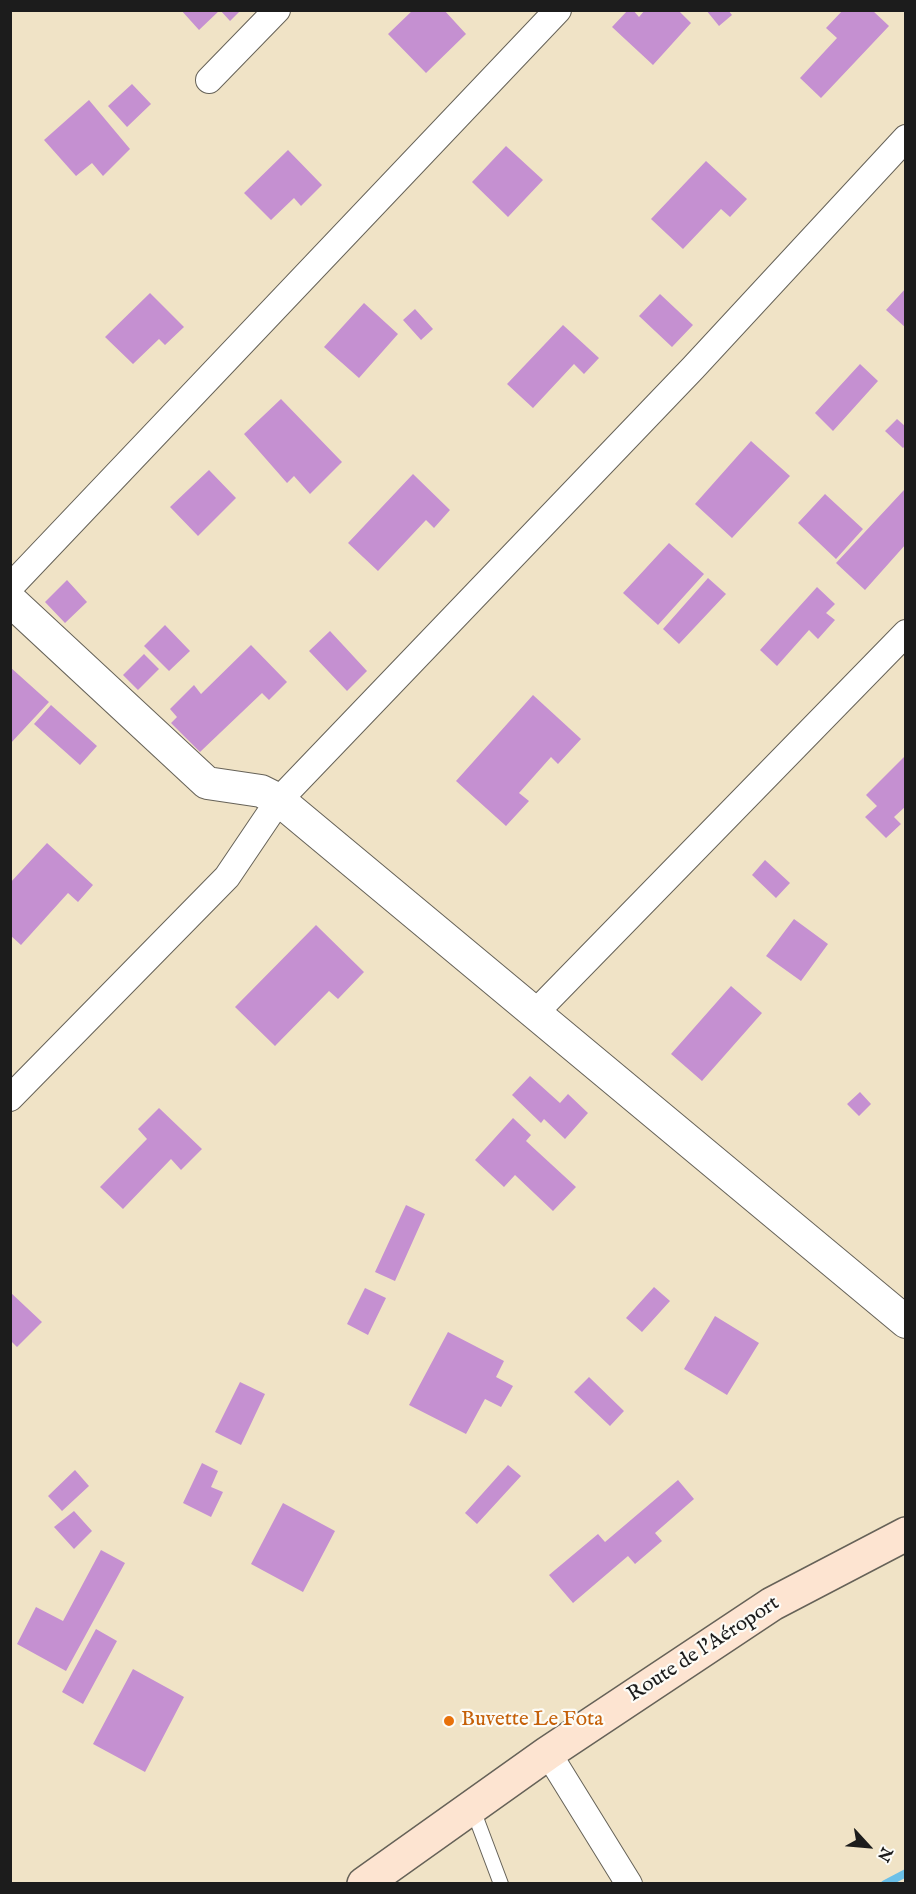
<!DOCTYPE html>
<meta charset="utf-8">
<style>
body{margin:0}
#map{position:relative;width:916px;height:1894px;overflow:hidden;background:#f0e3c6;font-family:"IM FELL English",serif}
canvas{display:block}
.frame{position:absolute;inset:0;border:12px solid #1c1c1c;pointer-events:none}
.north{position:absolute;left:838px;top:1816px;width:60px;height:60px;-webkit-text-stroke:4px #fdfcf7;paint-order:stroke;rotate:116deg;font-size:16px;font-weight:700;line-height:24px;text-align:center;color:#1c1c1c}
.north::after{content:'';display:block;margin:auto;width:21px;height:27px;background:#1c1c1c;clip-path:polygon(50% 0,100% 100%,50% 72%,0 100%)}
</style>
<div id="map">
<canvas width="916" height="1894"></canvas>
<div class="frame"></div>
<div class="north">N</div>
</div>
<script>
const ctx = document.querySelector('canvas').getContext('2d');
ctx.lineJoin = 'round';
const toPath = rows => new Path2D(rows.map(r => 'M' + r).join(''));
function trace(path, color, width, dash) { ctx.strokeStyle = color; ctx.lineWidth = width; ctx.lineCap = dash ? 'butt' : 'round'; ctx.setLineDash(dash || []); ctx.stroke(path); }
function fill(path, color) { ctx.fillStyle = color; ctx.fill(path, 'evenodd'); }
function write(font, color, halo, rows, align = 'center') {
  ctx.font = font + ' "IM FELL English",serif'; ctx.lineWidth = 4.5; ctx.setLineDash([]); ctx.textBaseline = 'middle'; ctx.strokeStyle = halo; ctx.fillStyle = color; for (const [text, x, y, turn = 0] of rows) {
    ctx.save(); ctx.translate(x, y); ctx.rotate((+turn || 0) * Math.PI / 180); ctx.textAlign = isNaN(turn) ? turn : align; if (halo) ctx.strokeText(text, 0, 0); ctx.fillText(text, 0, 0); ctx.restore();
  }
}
const stream = toPath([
 [885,1884,906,1873]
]);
const building = toPath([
 [181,10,220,10,199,30],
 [220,10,241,10,230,21],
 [413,10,444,10,466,34,426,73,388,34],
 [628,10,633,10,639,17,645,10,678,10,691,23,653,65,612,27],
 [706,10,728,10,732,15,719,26],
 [843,10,872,10,889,26,821,98,800,78,837,38,826,28],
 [132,84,151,104,127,127,108,106],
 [89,100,130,149,103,176,92,163,76,176,44,140],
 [506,146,543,180,508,217,472,182],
 [288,150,322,185,301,206,294,198,271,220,244,193],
 [706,161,747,199,730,217,721,209,683,249,651,219],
 [906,288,906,328,886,310],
 [150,293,184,327,165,345,159,339,133,364,105,337],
 [660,294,693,325,672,347,639,316],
 [364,303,398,334,359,378,324,347],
 [415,309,433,329,421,340,403,320],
 [563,325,599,358,584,374,574,364,533,408,507,384],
 [860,364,878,381,833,431,815,413],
 [281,399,342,462,310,494,294,476,287,483,244,434],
 [897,419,906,427,906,445,903,448,885,431],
 [751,441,790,476,732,538,695,504],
 [209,470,236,498,198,536,170,507],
 [413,474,450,510,434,528,426,520,378,571,348,543],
 [904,490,906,544,865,590,836,563],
 [825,494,863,529,836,559,798,523],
 [669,543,704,574,658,625,623,593],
 [708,578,726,594,679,644,663,629],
 [67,580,87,602,65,623,45,602],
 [817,587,835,604,826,613,835,620,818,639,809,630,777,666,760,650],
 [165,625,190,651,169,671,144,646],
 [330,631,367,671,347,691,309,651],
 [251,645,287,682,269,700,262,693,200,752,171,723,177,717,170,709,194,685,201,694],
 [144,654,159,669,138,690,123,675],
 [10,667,49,702,10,744],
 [533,695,581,739,558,764,551,757,519,793,529,801,506,826,456,781],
 [51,705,97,746,80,765,34,724],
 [906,755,906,806,894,817,901,824,886,838,865,817,877,806,866,795],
 [47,843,93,885,78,902,68,893,21,945,10,935,10,883],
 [765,860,790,883,776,898,752,875],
 [794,919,828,944,801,981,766,956],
 [316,925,364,972,338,999,329,991,275,1046,235,1007],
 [731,986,762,1013,702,1081,671,1054],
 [530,1076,560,1103,568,1094,588,1113,565,1139,544,1119,541,1123,512,1095],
 [860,1092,871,1104,859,1116,847,1104],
 [159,1108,202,1149,181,1170,171,1159,123,1209,100,1187,147,1139,138,1129],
 [513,1118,531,1135,526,1141,576,1187,553,1211,515,1175,504,1187,475,1160],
 [406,1205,425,1214,395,1281,375,1272],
 [654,1287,670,1301,642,1332,626,1318],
 [365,1288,386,1298,368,1335,347,1324],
 [10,1292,42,1322,17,1347,10,1340],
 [715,1316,759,1343,727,1395,684,1369],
 [448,1332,504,1361,496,1377,513,1386,501,1407,485,1399,466,1434,409,1405],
 [589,1377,624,1411,610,1426,574,1392],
 [240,1382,265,1394,241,1445,215,1432],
 [202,1463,218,1471,211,1487,223,1492,211,1517,183,1503],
 [508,1465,521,1476,477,1524,465,1513],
 [75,1470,89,1486,62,1511,48,1496],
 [678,1480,694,1499,655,1533,662,1541,635,1564,628,1556,573,1603,549,1575,598,1534,605,1542],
 [283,1503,335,1531,303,1592,251,1564],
 [74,1511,92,1531,74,1549,54,1527],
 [101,1550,125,1563,66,1671,17,1644,36,1607,63,1621],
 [96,1629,117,1641,83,1704,62,1692],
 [133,1669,184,1697,145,1772,93,1744]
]);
const service = toPath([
 [472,1807,501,1884]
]);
const minor = toPath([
 [209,80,277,10],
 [10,587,558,10],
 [536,1012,906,633],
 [10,1098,227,877,279,800,693,368,906,138],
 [548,1753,629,1884]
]);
const tertiary = toPath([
 [10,600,207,783,261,791,279,800,906,1322]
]);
const secondary = toPath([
 [364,1884,548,1753,772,1604,906,1534]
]);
const markers = [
 [449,1721,6,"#e8710a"]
];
const streetNames = [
 ["Route de l'Aéroport",704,1650,-33]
];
const foodNames = [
 ["Buvette Le Fota",461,1721]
];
trace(stream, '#6cc0e8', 8);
fill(building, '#c590d1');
trace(service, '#666258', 16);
trace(minor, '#666258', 28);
trace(tertiary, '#666258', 34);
trace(secondary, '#666258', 36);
trace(service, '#fff', 14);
trace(minor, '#fff', 26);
trace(tertiary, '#fff', 32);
trace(secondary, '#fde4d1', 33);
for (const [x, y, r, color] of markers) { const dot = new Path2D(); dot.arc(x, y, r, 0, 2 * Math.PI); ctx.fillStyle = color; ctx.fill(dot); trace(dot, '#fdfcf7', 2); }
write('21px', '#1c1c1c', '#fdfcf7', streetNames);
write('21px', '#c56008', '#fdfcf7', foodNames, 'left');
</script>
